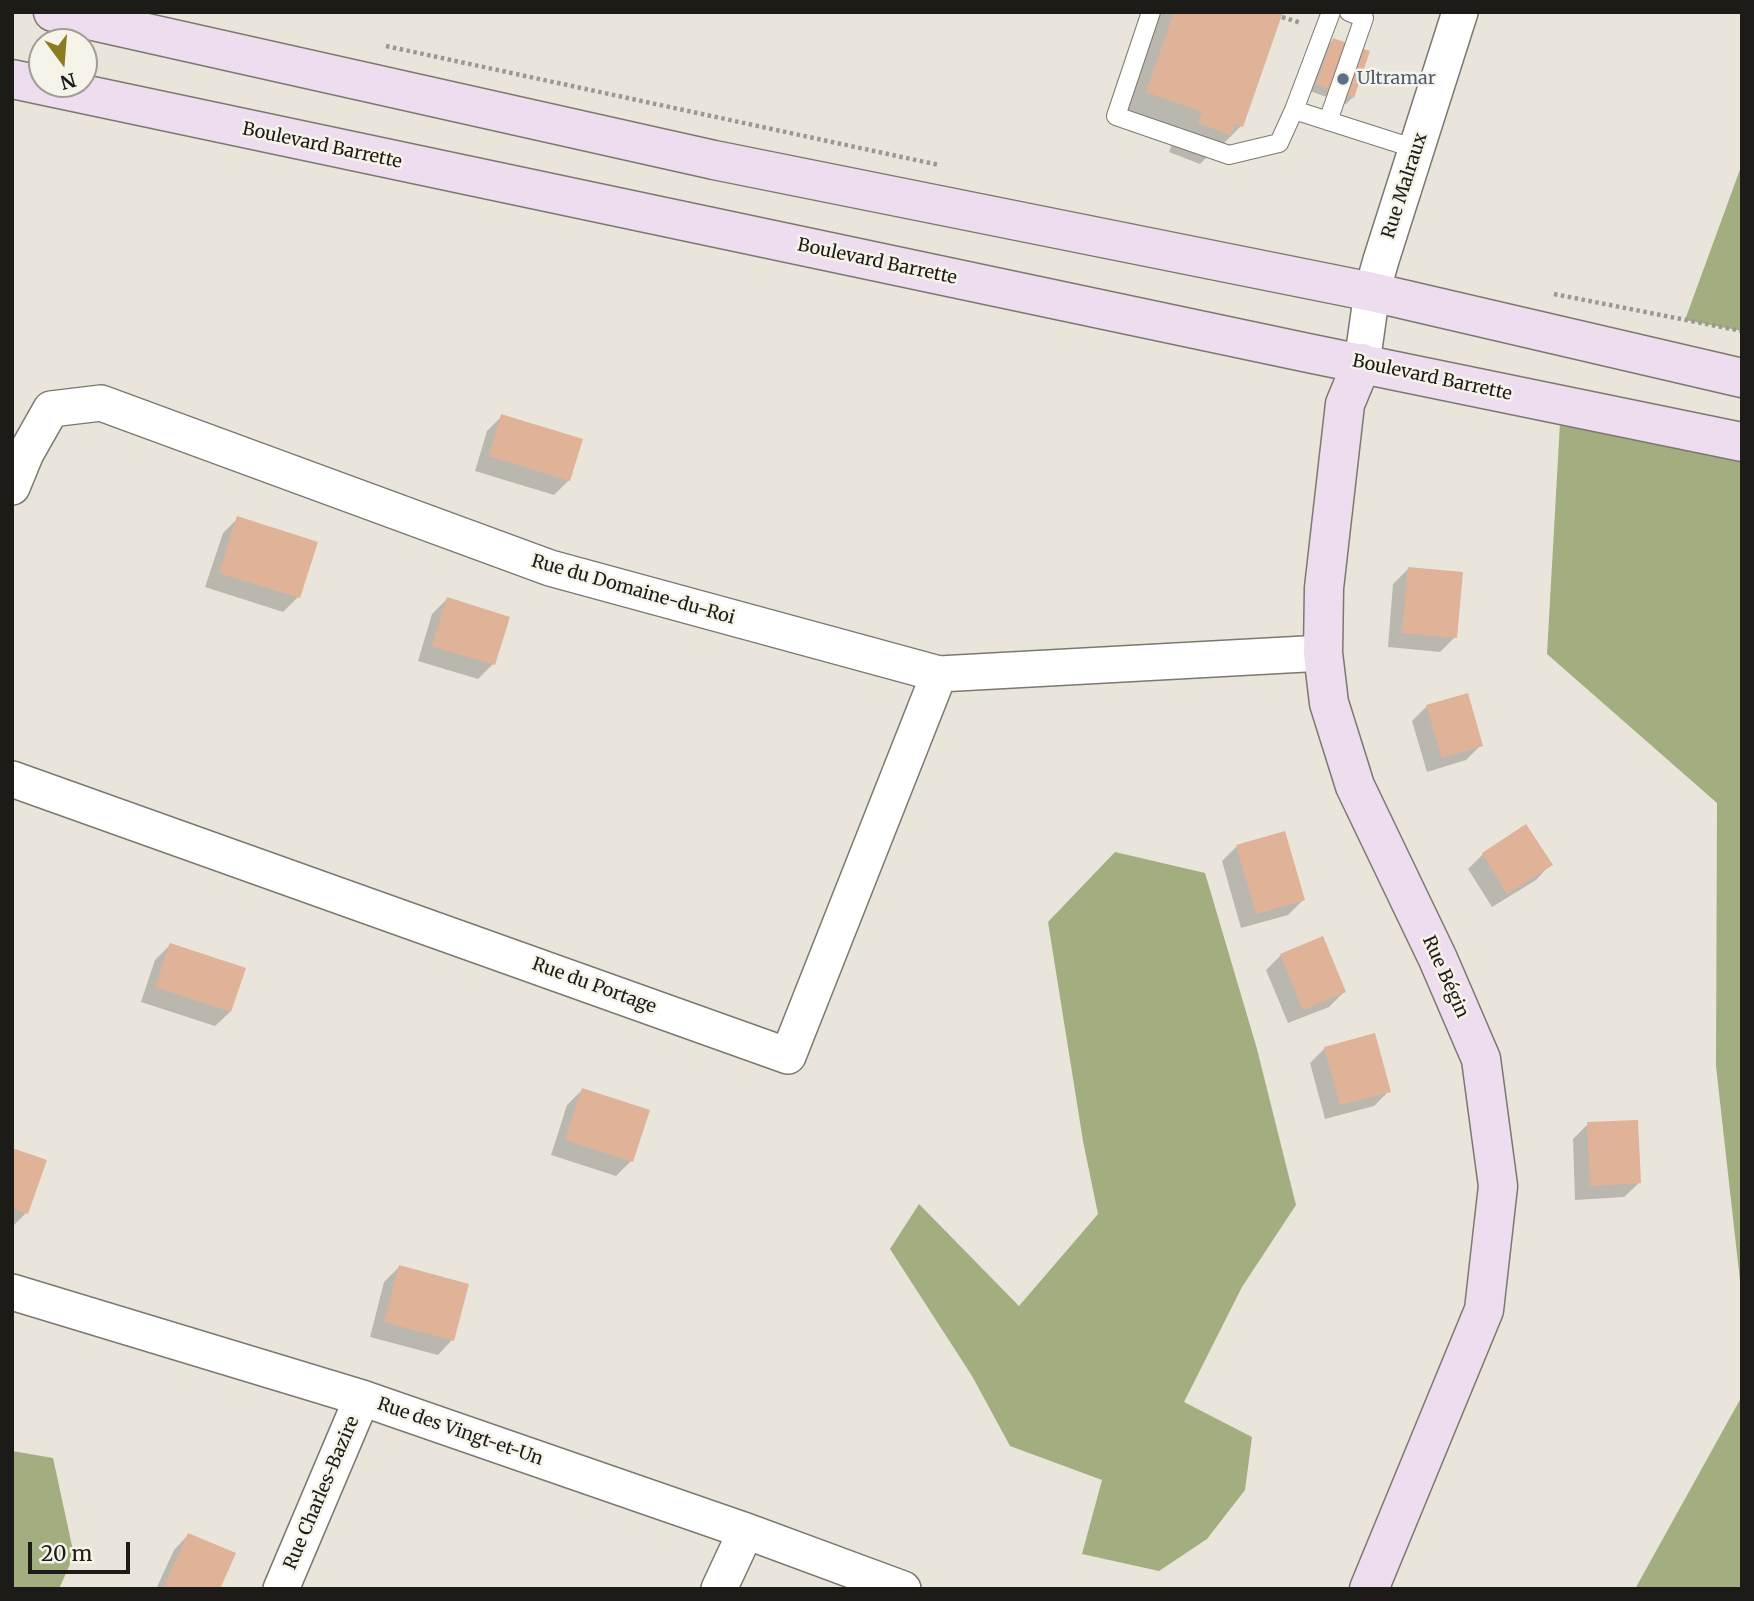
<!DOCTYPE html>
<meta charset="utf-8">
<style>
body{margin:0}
#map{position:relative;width:1754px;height:1601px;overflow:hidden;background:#e9e5db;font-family:Merriweather,serif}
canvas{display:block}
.frame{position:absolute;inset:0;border:14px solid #1c1b17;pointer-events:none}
.north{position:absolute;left:28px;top:28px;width:70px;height:70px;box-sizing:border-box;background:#f6f3e9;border:2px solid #9f9d95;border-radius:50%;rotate:164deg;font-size:19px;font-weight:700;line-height:28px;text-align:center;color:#1c1b17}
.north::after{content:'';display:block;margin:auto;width:24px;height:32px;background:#8c7c21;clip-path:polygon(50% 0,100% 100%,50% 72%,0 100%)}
.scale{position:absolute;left:28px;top:1542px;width:102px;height:32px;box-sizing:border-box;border:4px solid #1c1b17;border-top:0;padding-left:9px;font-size:21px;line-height:24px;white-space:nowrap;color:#1c1b17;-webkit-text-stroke:5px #f6f3e9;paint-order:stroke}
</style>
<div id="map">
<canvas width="1754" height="1601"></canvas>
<div class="frame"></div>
<div class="north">N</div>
<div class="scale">20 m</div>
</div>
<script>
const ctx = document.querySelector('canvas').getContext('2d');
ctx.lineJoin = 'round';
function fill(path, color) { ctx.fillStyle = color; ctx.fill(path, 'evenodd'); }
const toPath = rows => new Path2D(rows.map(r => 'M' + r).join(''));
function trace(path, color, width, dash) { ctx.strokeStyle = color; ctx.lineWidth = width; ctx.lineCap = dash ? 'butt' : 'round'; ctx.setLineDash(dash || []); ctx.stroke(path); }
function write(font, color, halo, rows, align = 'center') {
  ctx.font = font + ' Merriweather,serif'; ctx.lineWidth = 5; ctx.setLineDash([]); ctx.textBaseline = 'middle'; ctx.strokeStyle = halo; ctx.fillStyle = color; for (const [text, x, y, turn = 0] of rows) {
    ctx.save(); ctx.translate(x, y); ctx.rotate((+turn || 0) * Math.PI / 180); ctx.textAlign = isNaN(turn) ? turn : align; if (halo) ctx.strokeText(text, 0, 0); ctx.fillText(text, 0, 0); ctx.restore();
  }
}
const forest = toPath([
 [1742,164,1742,331,1685,320],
 [1561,405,1742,442,1742,1299,1716,1066,1717,803,1547,654],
 [1115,852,1205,873,1257,1049,1296,1205,1242,1287,1184,1402,1252,1437,1245,1490,1207,1539,1159,1571,1082,1554,1102,1480,1010,1446,972,1376,890,1249,919,1204,1019,1306,1098,1214,1083,1141,1048,922],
 [1742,1396,1742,1589,1635,1589],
 [12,1451,53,1458,74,1555,59,1589,12,1589]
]);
const shadow = toPath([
 [1156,12,1281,12,1241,126,1211,156,1209,155,1200,164,1169,152,1173,142,1117,122],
 [1333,40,1353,97,1346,104,1310,91,1326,47],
 [502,416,569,480,554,495,475,471,487,431],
 [238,518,298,597,283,612,205,587,223,533],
 [1408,569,1455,637,1440,652,1388,647,1393,584],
 [447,599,493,664,478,679,418,661,432,614],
 [1427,706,1481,745,1466,760,1427,772,1412,721],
 [1526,827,1550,865,1536,880,1492,907,1468,869,1483,854],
 [1237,846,1303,900,1288,915,1241,928,1222,861],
 [170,945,230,1012,215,1026,141,1002,155,960],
 [1281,955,1344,992,1329,1007,1288,1023,1266,970],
 [1325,1048,1389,1091,1374,1106,1325,1119,1310,1063],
 [582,1090,631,1161,616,1176,551,1155,567,1105],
 [1588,1124,1639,1183,1624,1197,1575,1200,1573,1139],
 [12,1150,26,1213,12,1227],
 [399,1267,452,1340,438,1355,370,1337,384,1282],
 [188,1535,218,1589,156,1589,174,1550]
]);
const building = toPath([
 [1174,12,1283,12,1243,127,1235,124,1231,135,1198,123,1202,112,1146,92],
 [1333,38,1370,51,1354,98,1316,84],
 [501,414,583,439,570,481,489,456],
 [237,516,318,542,300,598,219,573],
 [1408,567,1463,572,1457,638,1402,633],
 [447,597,510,617,495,665,432,646],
 [1468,693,1483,746,1442,758,1426,705],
 [1526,824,1553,865,1507,894,1482,853],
 [1285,831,1305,900,1256,914,1236,845],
 [1323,936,1346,992,1303,1010,1280,954],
 [170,943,246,968,231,1012,155,987],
 [1375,1033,1391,1092,1340,1105,1324,1047],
 [582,1088,650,1110,633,1162,565,1140],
 [1638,1120,1641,1183,1590,1186,1587,1122],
 [12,1148,47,1160,28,1214,12,1208],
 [399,1265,469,1284,454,1341,384,1322],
 [188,1533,236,1553,220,1589,163,1589]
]);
const path = toPath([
 [1282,17,1301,23],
 [386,46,939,165],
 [1554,294,1742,331]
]);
const lane = toPath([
 [1151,12,1116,116,1229,155,1279,143,1294,110],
 [1331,12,1294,110,1416,149],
 [1328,121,1364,18,1349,12]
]);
const street = toPath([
 [1362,363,1372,292,1381,260,1460,12],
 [12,487,26,453,51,409,101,403,550,568,939,674,1323,653],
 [12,779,788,1056,939,674],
 [12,1292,362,1398,746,1531,903,1589],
 [281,1589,362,1398],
 [719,1589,746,1531]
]);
const secondary = toPath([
 [53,12,714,160,1372,292,1742,378],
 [12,79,1308,353,1742,442],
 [1362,363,1345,404,1324,588,1323,653,1329,703,1355,786,1438,959,1481,1059,1498,1186,1484,1310,1369,1589]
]);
const markers = [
 [1343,79,7,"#5c6f8a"]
];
const serviceNames = [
 ["Ultramar",1357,79]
];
const streetNames = [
 ["Boulevard Barrette",322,146,12],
 ["Rue Malraux",1405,186,-72],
 ["Boulevard Barrette",877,262,12],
 ["Boulevard Barrette",1432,378,12],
 ["Rue du Domaine-du-Roi",633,590,16],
 ["Rue Bégin",1445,977,66],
 ["Rue du Portage",594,986,20],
 ["Rue des Vingt-et-Un",460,1432,19],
 ["Rue Charles-Bazire",322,1493,-67]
];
fill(forest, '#a3ae80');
fill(shadow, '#0003');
fill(building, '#e0b297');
trace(lane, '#7b786f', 20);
trace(street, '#7b786f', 38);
trace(secondary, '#7b786f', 41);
trace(path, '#9a9890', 4.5, [3.5, 3.5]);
trace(lane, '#fff', 18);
trace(street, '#fff', 35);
trace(secondary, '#edddee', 38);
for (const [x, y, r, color] of markers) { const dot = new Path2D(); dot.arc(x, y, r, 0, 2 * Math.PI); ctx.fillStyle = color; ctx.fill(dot); trace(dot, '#f6f3e9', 2.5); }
write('18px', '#4e5e75', '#f6f3e9', serviceNames, 'left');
write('18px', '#1c1b17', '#f6f3e9', streetNames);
</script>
